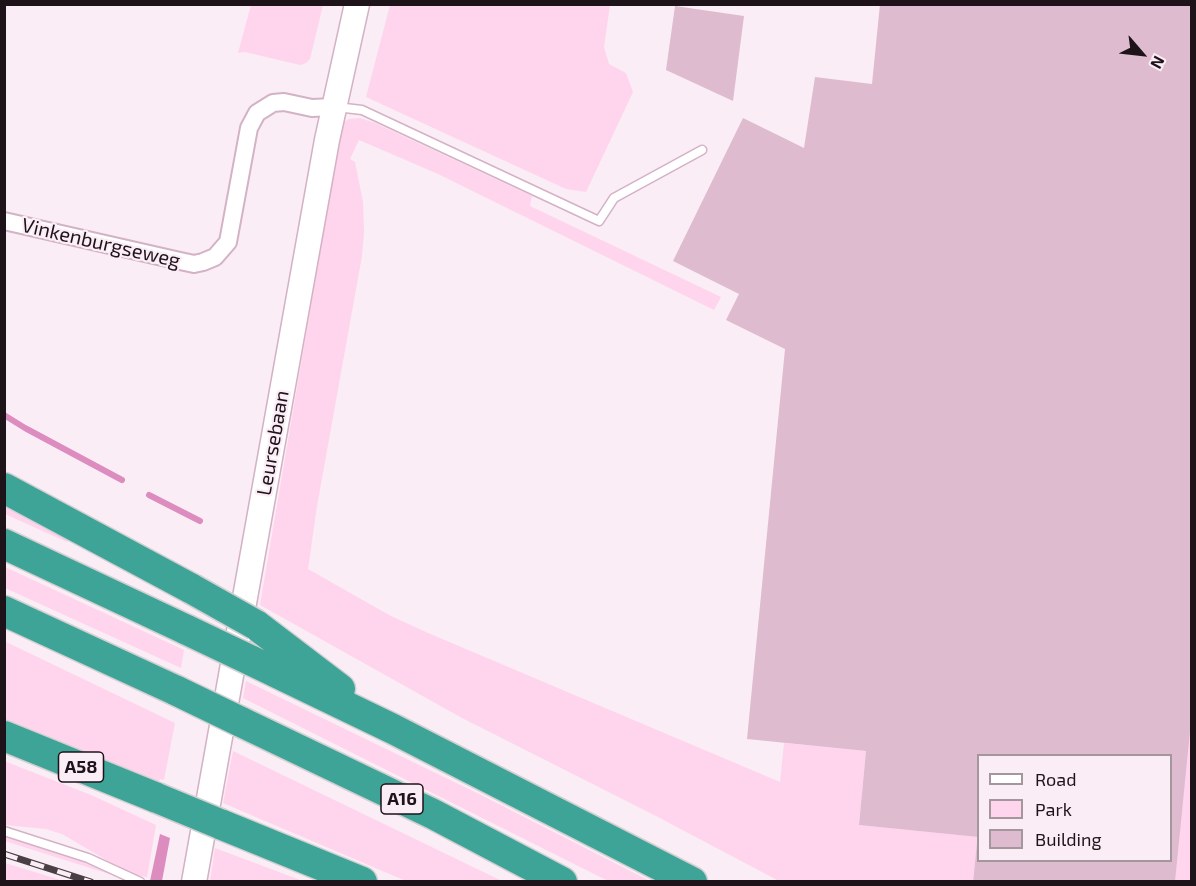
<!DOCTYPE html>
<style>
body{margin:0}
#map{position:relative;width:1196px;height:886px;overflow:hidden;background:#fbedf5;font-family:"Exo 2",sans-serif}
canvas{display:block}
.frame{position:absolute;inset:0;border:6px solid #1f131a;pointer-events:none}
.legend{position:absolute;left:977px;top:754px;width:195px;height:108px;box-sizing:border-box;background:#fbedf5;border:2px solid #a3969d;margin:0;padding:8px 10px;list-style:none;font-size:18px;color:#1f131a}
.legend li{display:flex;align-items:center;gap:12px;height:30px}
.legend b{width:30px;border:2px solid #a3969d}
.north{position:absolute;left:1112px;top:24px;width:60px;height:60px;-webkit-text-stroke:4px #fbedf5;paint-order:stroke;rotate:118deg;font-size:16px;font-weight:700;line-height:24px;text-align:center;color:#1f131a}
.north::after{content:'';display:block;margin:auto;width:21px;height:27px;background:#1f131a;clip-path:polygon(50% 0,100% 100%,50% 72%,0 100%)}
</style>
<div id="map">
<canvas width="1196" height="886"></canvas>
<div class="frame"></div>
<ul class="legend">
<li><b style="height:8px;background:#fff"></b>Road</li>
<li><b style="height:16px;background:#ffd4ed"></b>Park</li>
<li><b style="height:16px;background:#debbcf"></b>Building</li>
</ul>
<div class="north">N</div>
</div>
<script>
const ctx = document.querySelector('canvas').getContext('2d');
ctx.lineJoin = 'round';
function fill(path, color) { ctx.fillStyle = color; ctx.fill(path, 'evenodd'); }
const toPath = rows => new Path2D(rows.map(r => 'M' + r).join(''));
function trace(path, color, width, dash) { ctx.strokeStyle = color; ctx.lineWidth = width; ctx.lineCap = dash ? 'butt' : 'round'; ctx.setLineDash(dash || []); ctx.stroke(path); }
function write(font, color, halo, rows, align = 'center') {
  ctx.font = font + ' "Exo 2",sans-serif'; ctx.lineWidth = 4.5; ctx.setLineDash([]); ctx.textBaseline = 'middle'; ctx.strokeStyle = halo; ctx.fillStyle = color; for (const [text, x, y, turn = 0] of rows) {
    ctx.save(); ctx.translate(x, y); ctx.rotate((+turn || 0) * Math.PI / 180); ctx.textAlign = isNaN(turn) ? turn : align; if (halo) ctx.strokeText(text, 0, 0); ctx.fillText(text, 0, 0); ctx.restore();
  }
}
const green = toPath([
 [251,5,323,5,310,59,306,63,300,65,245,52,238,53],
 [390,5,610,5,604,47,609,64,626,73,633,92,586,192,566,189,366,97],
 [360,118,375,123,532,196,530,206,721,297,714,310,438,174,359,140,350,159,355,162,363,202,364,232,362,256,317,506,308,569,389,615,428,633,780,782,784,743,866,751,859,825,978,837,973,881,779,881,656,816,462,718,260,605,342,123,349,119],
 [5,502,69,537,67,542,5,514],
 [5,567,184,650,181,668,5,588],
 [4,641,175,723,164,780,160,779,159,783,5,720],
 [246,681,481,795,650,881,608,881,243,698],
 [1191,711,1191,881,1175,881],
 [233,751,502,881,406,881,223,803],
 [4,761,91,795,156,825,147,877,136,875,108,861,62,834,46,829,5,825],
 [4,835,67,854,131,881,5,841],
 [215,848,303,881,210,881],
 [4,863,5,863,64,881,5,881]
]);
const water = toPath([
 [160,834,170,838,162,881,150,881]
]);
const stream = toPath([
 [4,415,25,428,122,480],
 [149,495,200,521]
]);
const building = toPath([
 [880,4,1192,4,1192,711,1175,882,973,882,977,843,978,843,978,860,1170,860,1170,756,978,756,978,837,859,825,866,751,747,739,785,349,726,320,739,294,673,261,743,118,804,148,815,77,872,84],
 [675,6,744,16,733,101,666,70]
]);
const lane = toPath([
 [336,107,362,110,599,221,614,198,702,150],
 [4,831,88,858,140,882]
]);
const street = toPath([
 [4,221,180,261,194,264,203,262,215,257,228,242,249,128,257,113,273,103,284,102,312,108,334,107]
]);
const secondary = toPath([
 [194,882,327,140,357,4]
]);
const highway = toPath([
 [4,488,192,589],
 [4,544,187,630],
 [4,611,177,691],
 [256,625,340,689],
 [250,660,393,729,692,882],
 [239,721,433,814,562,882],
 [4,736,157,798],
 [220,824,362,882]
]);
const rail = toPath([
 [4,854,91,882]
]);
const highwayBridge = toPath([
 [192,589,256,625],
 [187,630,250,660],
 [177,691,239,721],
 [157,798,220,824]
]);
const shields = [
 [81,767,45],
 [402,799,42]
];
const shieldNames = [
 ["A58",81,767],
 ["A16",402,799]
];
const streetNames = [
 ["Vinkenburgseweg",101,243,13],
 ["Leursebaan",273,443,-80]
];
fill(green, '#ffd4ed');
fill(water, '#dc8cbe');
trace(stream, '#dc8cbe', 6);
fill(building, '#debbcf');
trace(lane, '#d4b2c6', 11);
trace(street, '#d4b2c6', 20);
trace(secondary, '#d4b2c6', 27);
trace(highway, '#d2d0d1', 33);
trace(lane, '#fff', 8);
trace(street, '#fff', 16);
trace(secondary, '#fff', 24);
trace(highway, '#3fa498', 30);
trace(rail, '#4b3f46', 7);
trace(rail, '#fbedf5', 4.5, [14]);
trace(highwayBridge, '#d2d0d1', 33, []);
trace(highwayBridge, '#3fa498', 30);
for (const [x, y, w] of shields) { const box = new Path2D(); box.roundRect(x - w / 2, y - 15, w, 30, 4.5); ctx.fillStyle = '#fbedf5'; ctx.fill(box); trace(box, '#1f131a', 1.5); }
write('bold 18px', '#1f131a', null, shieldNames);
write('20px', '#1f131a', '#fbedf5', streetNames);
</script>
